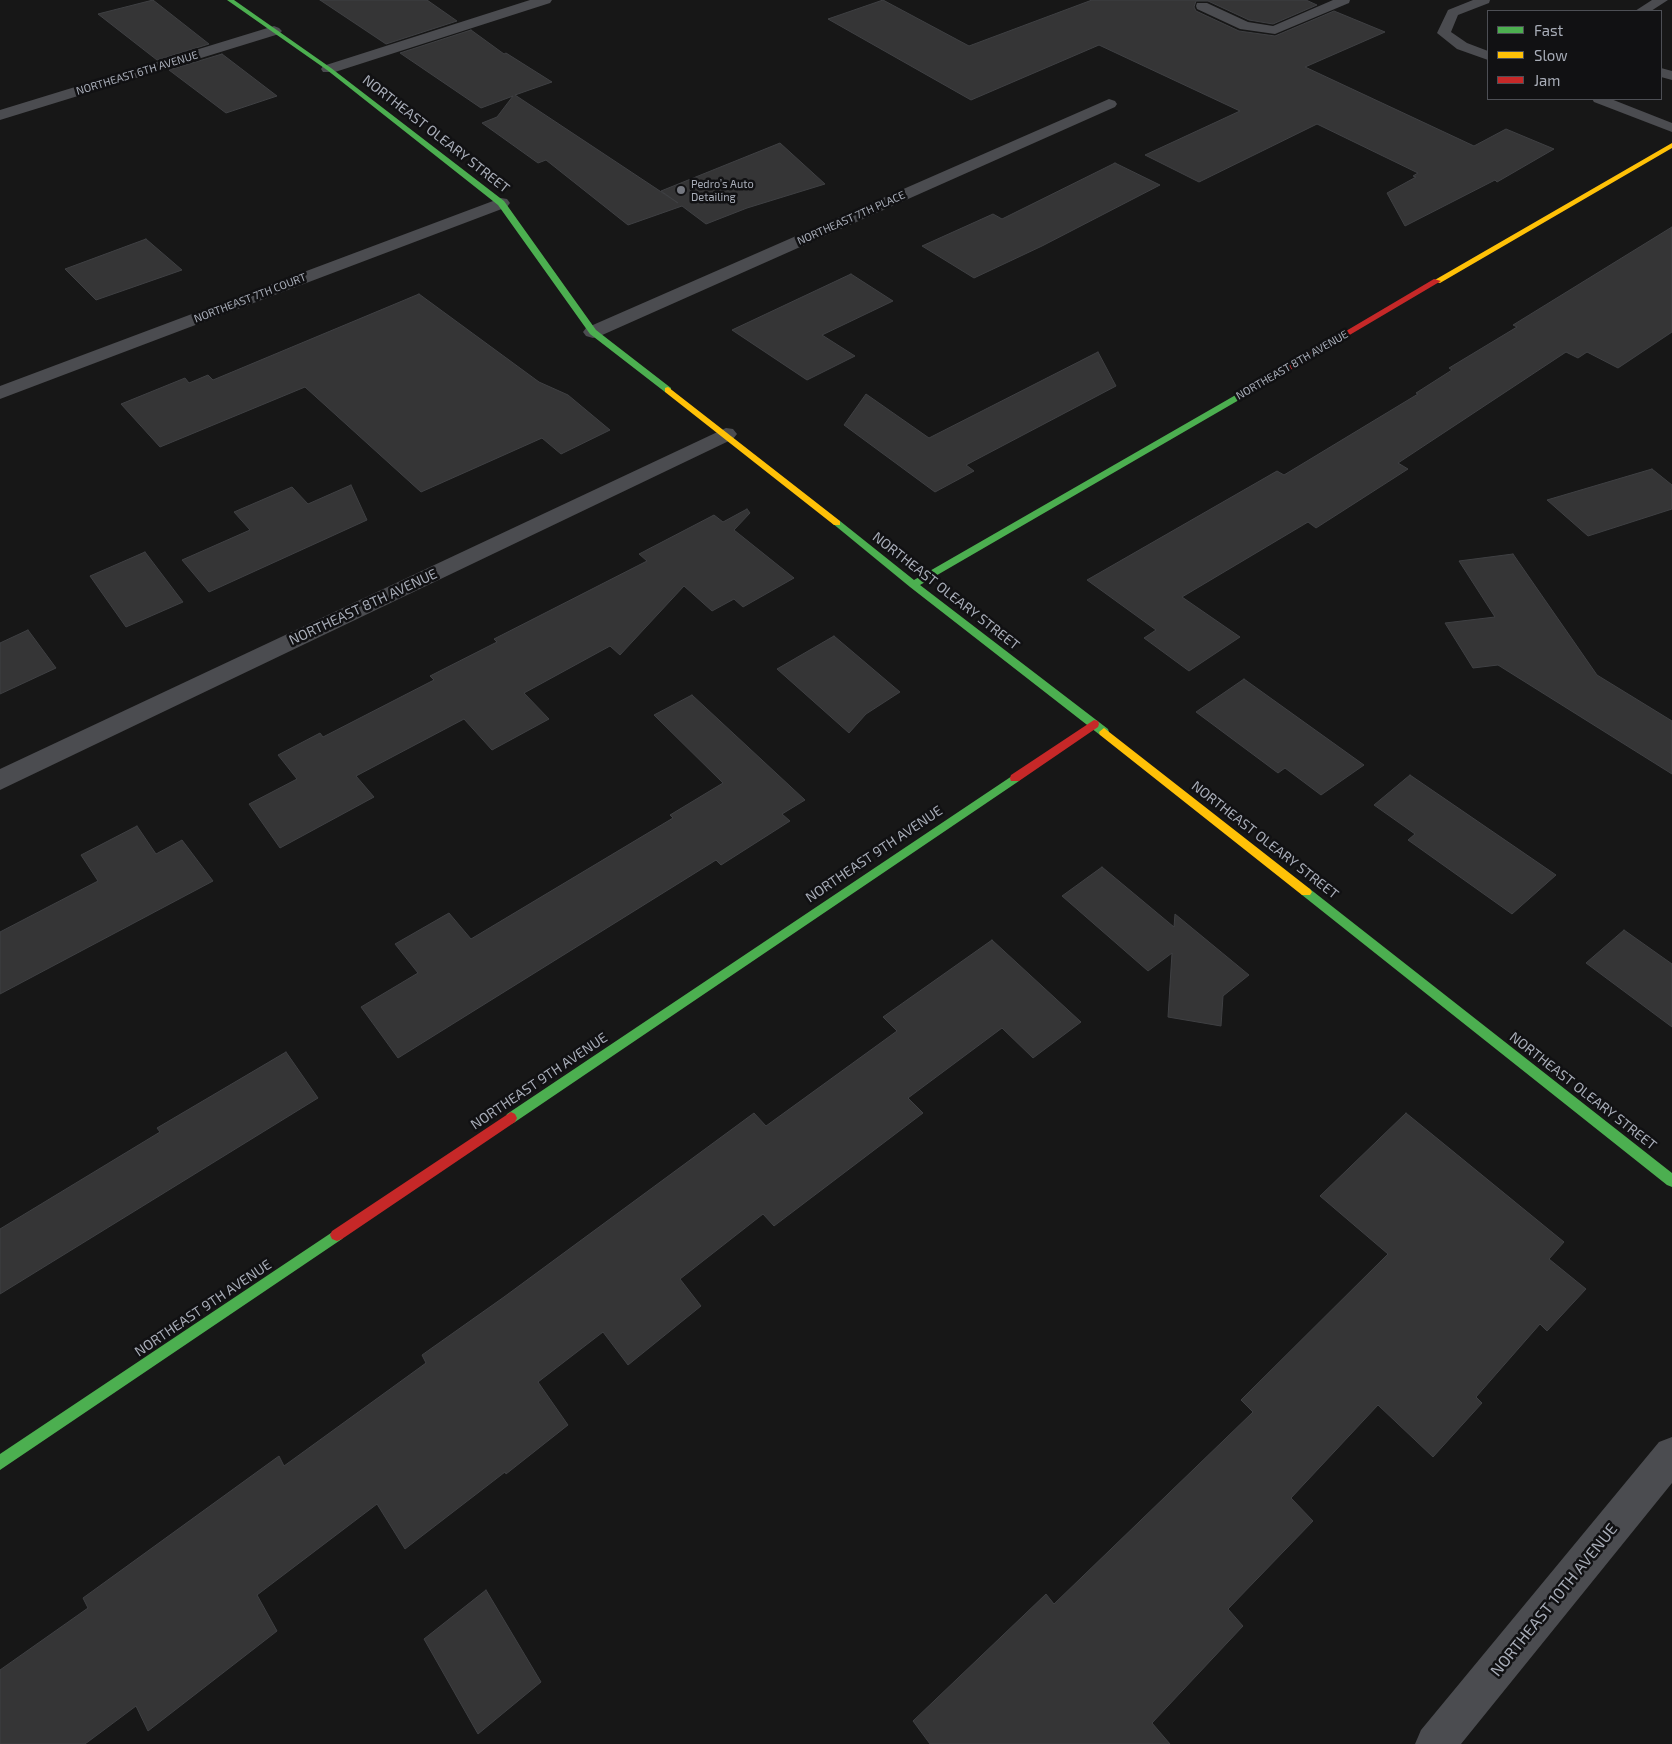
<!DOCTYPE html>
<meta charset="utf-8">
<style>
body{margin:0}
#map{position:relative;width:1672px;height:1744px;overflow:hidden;background:#171717;font-family:"Exo 2",sans-serif}
canvas{display:block}
.legend{position:absolute;left:1487px;top:10px;width:175px;height:90px;box-sizing:border-box;background:#111113;border:1px solid #4d4f55;margin:0;padding:6px 9px;list-style:none;font-size:15px;color:#a8adb8}
.legend li{display:flex;align-items:center;gap:10px;height:25px}
.legend b{width:25px;border:1px solid #4d4f55}
</style>
<div id="map">
<canvas width="1672" height="1744"></canvas>
<ul class="legend">
<li><b style="height:6px;background:#4caf50"></b>Fast</li>
<li><b style="height:6px;background:#ffc107"></b>Slow</li>
<li><b style="height:6px;background:#c62828"></b>Jam</li>
</ul>
</div>
<script>
const ctx = document.querySelector('canvas').getContext('2d');
ctx.lineJoin = 'round';
function fill(path, color) { ctx.fillStyle = color; ctx.fill(path, 'evenodd'); }
const toPath = rows => new Path2D(rows.map(r => 'M' + r).join(''));
function trace(path, color, width, dash) { ctx.strokeStyle = color; ctx.lineWidth = width; ctx.lineCap = dash ? 'butt' : 'round'; ctx.setLineDash(dash || []); ctx.stroke(path); }
function write(font, color, halo, rows, align = 'center') {
  ctx.font = font + ' "Exo 2",sans-serif'; ctx.lineWidth = 5; ctx.setLineDash([]); ctx.textBaseline = 'middle'; ctx.strokeStyle = halo; ctx.fillStyle = color; for (const [text, x, y, turn = 0] of rows) {
    ctx.save(); ctx.translate(x, y); ctx.rotate((+turn || 0) * Math.PI / 180); ctx.textAlign = isNaN(turn) ? turn : align; if (halo) ctx.strokeText(text, 0, 0); ctx.fillText(text, 0, 0); ctx.restore();
  }
}
const building = toPath([
 [153,0,209,44,157,60,98,14,153,0],
 [320,0,427,0,457,21,386,44,320,0],
 [883,0,969,46,1092,0,1306,0,1317,5,1273,24,1249,20,1208,1,1196,1,1194,7,1196,11,1239,31,1275,36,1334,11,1385,32,1305,67,1474,146,1506,129,1554,149,1497,182,1495,180,1405,226,1387,193,1416,177,1413,176,1418,173,1317,124,1199,182,1145,155,1240,111,1099,45,971,100,828,19,883,0],
 [471,30,504,54,506,53,552,82,515,95,678,203,661,191,780,143,825,184,747,208,706,224,682,206,628,225,546,160,538,163,482,123,497,117,513,96,481,108,400,53,471,30],
 [222,54,277,96,226,113,169,70,222,54],
 [1115,163,1160,185,1042,246,974,278,922,246,993,214,1002,219,1115,163],
 [1672,227,1672,332,1618,368,1587,352,1578,358,1566,352,1398,463,1408,469,1341,512,1316,528,1308,522,1182,597,1240,637,1189,671,1144,638,1156,630,1087,580,1277,471,1284,475,1418,394,1416,393,1452,370,1449,368,1517,327,1513,325,1672,227],
 [146,239,182,270,96,300,65,269,146,239],
 [851,274,893,301,822,335,855,356,807,380,732,330,851,274],
 [419,294,539,382,568,395,610,430,561,454,542,438,421,492,305,387,160,447,121,404,185,378,189,383,208,375,213,380,419,294],
 [1098,352,1116,386,966,465,974,471,935,492,844,425,866,394,929,438,1098,352],
 [1652,469,1672,485,1672,509,1588,536,1547,500,1652,469],
 [351,485,367,520,209,592,182,560,250,530,234,512,292,487,308,504,351,485],
 [747,509,750,513,734,530,794,578,743,607,734,599,712,611,684,586,620,655,610,646,524,693,549,719,492,750,464,719,356,776,374,797,280,848,249,804,297,779,278,755,320,733,323,737,434,680,430,676,497,642,494,639,647,561,639,554,714,515,723,522,747,509],
 [145,552,183,602,126,627,90,576,145,552],
 [1513,554,1597,675,1672,721,1672,774,1498,665,1473,668,1445,623,1495,617,1459,561,1513,554],
 [28,630,56,668,0,694,0,643,28,630],
 [834,636,900,692,866,714,849,733,777,669,834,636],
 [1244,679,1364,765,1321,795,1285,768,1278,773,1196,712,1244,679],
 [692,695,805,800,782,814,790,821,721,865,716,860,398,1058,361,1007,418,973,395,944,449,913,471,939,673,818,670,815,723,783,654,715,692,695],
 [1410,775,1556,875,1512,914,1408,840,1415,834,1374,805,1410,775],
 [137,826,156,854,182,840,213,881,0,994,0,932,98,881,81,855,137,826],
 [1102,867,1174,927,1175,914,1249,975,1223,996,1221,1026,1168,1017,1172,953,1148,971,1062,896,1102,867],
 [1624,930,1672,964,1672,1027,1586,963,1624,930],
 [992,940,1081,1022,1033,1058,1002,1028,908,1098,923,1113,774,1226,763,1214,680,1279,701,1306,628,1365,603,1332,538,1382,568,1425,506,1474,505,1472,405,1549,377,1504,257,1595,277,1631,148,1731,136,1706,85,1744,0,1744,0,1670,88,1608,83,1598,279,1456,284,1466,426,1363,422,1355,504,1297,754,1113,766,1126,897,1031,883,1017,992,940],
 [286,1052,318,1098,0,1294,0,1229,160,1132,157,1128,286,1052],
 [1406,1113,1564,1242,1549,1259,1586,1289,1547,1331,1540,1324,1476,1397,1482,1403,1433,1457,1378,1405,1291,1498,1313,1521,1228,1609,1243,1626,1152,1723,1170,1744,930,1744,913,1721,1046,1594,1054,1604,1253,1412,1241,1400,1388,1254,1320,1196,1406,1113],
 [486,1590,541,1682,478,1734,424,1639,486,1590]
]);
const lane = toPath([
 [1333,0,1350,0,1349,3,1275,34,1240,29,1197,9,1196,6,1197,3,1207,3,1248,22,1273,26,1333,0],
 [1473,0,1490,0,1489,3,1458,15,1451,32,1467,43,1488,51,1488,60,1457,49,1437,33,1448,10,1473,0],
 [1652,0,1668,0,1651,11,1635,11,1652,0],
 [1661,68,1672,71,1672,80,1661,77,1661,68],
 [1592,99,1611,99,1672,123,1672,132,1594,102,1592,99]
]);
const street = toPath([
 [530,0,552,0,550,3,335,72,323,72,321,69,323,66,530,0],
 [274,26,279,28,282,31,279,34,0,120,0,110,274,26],
 [1109,99,1115,101,1117,104,1115,107,600,336,593,338,586,336,583,332,586,328,1109,99],
 [501,198,507,199,510,203,507,207,0,399,0,386,501,198],
 [726,428,733,429,737,434,733,439,0,790,0,769,726,428],
 [1672,1437,1672,1483,1461,1744,1415,1744,1421,1730,1659,1442,1672,1437]
]);
const fast = toPath([
 [227,0,234,0,331,68,504,201,596,330,671,388,671,392,665,392,590,334,498,205,327,70,227,0],
 [1267,377,1270,378,1270,382,920,585,1108,729,1109,732,1108,735,1100,735,910,587,832,523,837,520,840,521,914,580,1267,377],
 [1015,774,1020,778,1019,781,515,1122,511,1124,507,1122,505,1118,507,1114,1015,774],
 [1306,887,1310,889,1672,1173,1672,1187,1667,1185,1302,895,1300,892,1302,889,1306,887],
 [337,1229,342,1231,344,1235,342,1239,0,1470,0,1454,337,1229]
]);
const slow = toPath([
 [1672,143,1672,148,1440,283,1433,281,1672,143],
 [668,387,840,521,840,525,834,525,665,392,665,388,668,387],
 [1104,728,1310,889,1312,892,1310,895,1302,895,1100,735,1099,732,1104,728]
]);
const jam = toPath([
 [1434,279,1441,281,1270,382,1267,383,1263,380,1434,279],
 [1094,720,1098,721,1099,724,1098,727,1019,781,1011,781,1010,778,1011,775,1094,720],
 [511,1112,515,1114,517,1118,515,1122,342,1239,337,1241,332,1239,330,1235,332,1231,511,1112]
]);
const markers = [
 [681,190,5,"#757880"]
];
const farStreetnames = [
 ["NORTHEAST 6TH AVENUE",137,73,-17],
 ["NORTHEAST 7TH PLACE",851,218,-24],
 ["NORTHEAST 7TH COURT",250,298,-21],
 ["NORTHEAST 8TH AVENUE",1292,365,-30]
];
const farPoinames = [
 ["Pedro’s Auto",691,184],
 ["Detailing",691,197]
];
const streetNames = [
 ["NORTHEAST OLEARY STREET",436,134,38],
 ["NORTHEAST OLEARY STREET",946,591,38],
 ["NORTHEAST 8TH AVENUE",363,607,-25],
 ["NORTHEAST OLEARY STREET",1265,840,38],
 ["NORTHEAST 9TH AVENUE",874,854,-34],
 ["NORTHEAST 9TH AVENUE",539,1081,-34],
 ["NORTHEAST OLEARY STREET",1583,1091,38],
 ["NORTHEAST 9TH AVENUE",203,1308,-34]
];
const nearStreetnames = [
 ["NORTHEAST 10TH AVENUE",1554,1600,-51]
];
fill(building, '#353536');
trace(building, '#3f4043', 1);
fill(lane, '#4b4c50');
fill(street, '#4b4c50');
fill(fast, '#4caf50');
fill(slow, '#ffc107');
fill(jam, '#c62828');
for (const [x, y, r, color] of markers) { const dot = new Path2D(); dot.arc(x, y, r, 0, 2 * Math.PI); ctx.fillStyle = color; ctx.fill(dot); trace(dot, '#111113', 2); }
write('11px', '#a8adb8', '#111113', farStreetnames);
write('11px', '#a8adb8', '#111113', farPoinames, 'left');
write('14px', '#a8adb8', '#111113', streetNames);
write('16px', '#a8adb8', '#111113', nearStreetnames);
</script>
